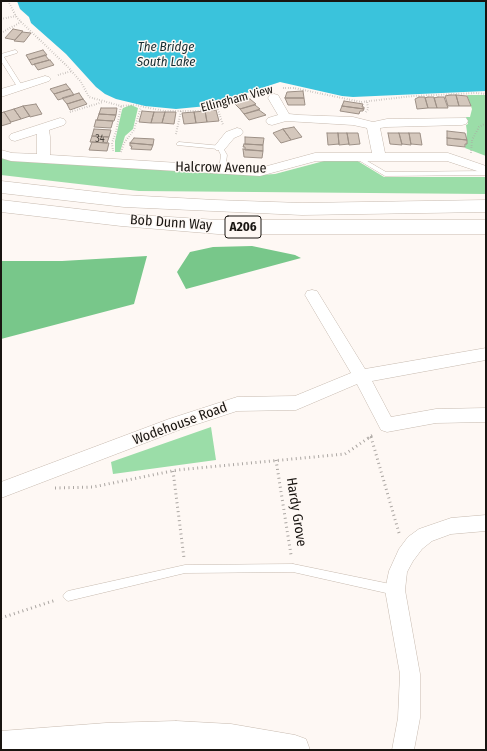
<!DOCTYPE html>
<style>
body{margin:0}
#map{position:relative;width:487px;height:751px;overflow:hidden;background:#fef8f4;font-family:"Fira Sans Condensed",sans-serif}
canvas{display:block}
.frame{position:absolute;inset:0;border:2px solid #191511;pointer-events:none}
</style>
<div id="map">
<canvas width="487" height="751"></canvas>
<div class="frame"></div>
</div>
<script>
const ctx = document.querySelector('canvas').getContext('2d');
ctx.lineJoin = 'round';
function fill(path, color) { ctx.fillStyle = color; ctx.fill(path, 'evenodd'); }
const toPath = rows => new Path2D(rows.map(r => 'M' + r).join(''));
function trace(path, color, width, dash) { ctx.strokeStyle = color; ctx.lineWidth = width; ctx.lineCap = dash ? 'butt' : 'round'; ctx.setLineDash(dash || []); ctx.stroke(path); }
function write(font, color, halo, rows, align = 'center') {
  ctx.font = font + ' "Fira Sans Condensed",sans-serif'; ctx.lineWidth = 3; ctx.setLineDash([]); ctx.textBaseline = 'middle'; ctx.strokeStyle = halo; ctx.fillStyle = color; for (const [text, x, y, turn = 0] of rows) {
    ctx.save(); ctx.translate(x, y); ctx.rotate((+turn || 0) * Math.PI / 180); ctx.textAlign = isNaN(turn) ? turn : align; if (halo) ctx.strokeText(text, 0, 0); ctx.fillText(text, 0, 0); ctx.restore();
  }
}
const green = toPath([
 [467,95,486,95,486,156,465,148,467,132,466,125,468,124,466,117,470,117,472,109],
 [131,105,138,108,133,129,125,136,120,152,115,152,115,141,122,110,123,108],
 [1,156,260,175,275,174,324,161,356,160,384,177,486,177,486,194,139,191,1,175],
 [211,427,216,460,113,474,111,462]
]);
const forest = toPath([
 [252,246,295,255,301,258,186,289,177,272,190,252,213,247],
 [147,256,134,304,1,339,1,261,62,261]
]);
const water = toPath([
 [17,1,486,1,486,91,353,97,342,96,280,82,207,106,176,109,145,106,116,99,105,94,96,87,66,54,31,23,29,17,20,9]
]);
const building = toPath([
 [13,29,23,31,15,40,5,38,13,29],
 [22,32,31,33,24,42,14,41,22,32],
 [43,50,47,55,29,60,26,55,43,50],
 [45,55,49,60,32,65,29,60,45,55],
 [50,60,54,65,38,70,34,64,50,60],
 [66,84,70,89,54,94,50,89,66,84],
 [70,89,74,95,58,100,54,94,70,89],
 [303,91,304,98,285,98,287,92,303,91],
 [79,93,83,99,67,104,62,98,79,93],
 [450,95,456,95,459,106,448,106,445,96,450,95],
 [456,95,467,96,471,106,459,106,456,95],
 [419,97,425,97,428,108,417,109,415,99,419,97],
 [428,97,434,97,437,108,428,108,425,98,428,97],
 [438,97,444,97,448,108,437,108,434,98,438,97],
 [285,98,304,98,305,105,288,105,285,98],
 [83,99,87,104,70,110,67,104,83,99],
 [250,99,256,104,240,109,235,104,250,99],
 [344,101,363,104,362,107,364,107,364,109,342,106,344,101],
 [36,104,42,114,30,117,23,106,36,104],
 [255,105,260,109,244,114,240,109,255,105],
 [23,106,30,116,21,119,14,109,23,106],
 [342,106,364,109,363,111,360,111,359,114,340,111,342,106],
 [101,108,117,108,116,115,99,114,101,108],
 [14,109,21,119,11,122,4,112,14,109],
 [216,110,219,121,207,122,205,111,216,110],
 [259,110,266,115,249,120,244,114,259,110],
 [142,111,154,112,151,123,139,122,142,111],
 [205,111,207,122,196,123,194,112,205,111],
 [4,112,11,123,1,126,1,113,4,112],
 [154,112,165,112,162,123,151,123,154,112],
 [165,112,176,112,174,124,162,123,165,112],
 [194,112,196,123,184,124,182,113,194,112],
 [99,114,116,115,114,121,97,120,99,114],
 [96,120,113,121,111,128,94,127,96,120],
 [294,127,302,137,291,140,283,129,294,127],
 [94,129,111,130,109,137,92,136,94,129],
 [283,129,291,140,281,143,273,133,283,129],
 [447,131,465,133,467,140,447,138,447,131],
 [327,133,338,133,339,144,328,145,327,133],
 [338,133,347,133,349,144,339,145,338,133],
 [347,133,358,133,360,144,349,145,347,133],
 [388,133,399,133,402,145,390,144,388,133],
 [399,133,409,133,411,145,402,144,399,133],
 [409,133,420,133,422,145,411,144,409,133],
 [92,136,109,137,107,143,90,142,92,136],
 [245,137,264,138,263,145,245,144,245,137],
 [134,138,154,139,153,145,130,143,134,138],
 [447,138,467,140,467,144,465,144,465,147,447,145,447,138],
 [92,142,107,143,109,143,107,151,89,150,92,142],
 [130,143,153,145,151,150,131,149,132,146,130,146,130,143],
 [244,144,263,145,263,151,245,150,245,147,243,147,244,144],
 [243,149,263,151,262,158,244,157,243,149]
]);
const pathFar2 = toPath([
 [8,1,17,18,68,67,81,82,89,97,121,106,135,105,164,111,199,111,232,103,261,93],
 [1,19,16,16],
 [1,33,21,22],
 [58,75,72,71],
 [283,88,294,88,361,102,413,96,476,93,486,94],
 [217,107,223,125],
 [70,112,103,102],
 [366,112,368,109,367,101],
 [176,134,181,111],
 [113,151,112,143,116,132,121,106],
 [121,152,124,143,134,130,141,107],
 [471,153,472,140,479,127,486,123]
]);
const pathFar1 = toPath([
 [371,436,372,438],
 [368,438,374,434]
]);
const path = toPath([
 [371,437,399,533],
 [276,460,291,555],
 [173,471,184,558],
 [55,488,93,487,177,470,345,454,370,437],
 [1,618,56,600]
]);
const lane = toPath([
 [15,50,17,51,17,53,4,57,23,87,20,89,18,88,1,61,1,54,15,50],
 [179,142,222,146,227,155,225,170,222,172,219,170,221,155,218,149,177,145,177,143,179,142],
 [357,155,386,172,486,171,486,175,385,176,355,158,355,156,357,155],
 [293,564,395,585,398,587,400,590,398,593,395,595,293,572,185,573,68,601,65,599,63,596,65,593,68,591,185,565,293,564]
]);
const street = toPath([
 [45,76,49,77,51,79,49,81,1,97,1,89,45,76],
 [274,94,278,95,289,114,299,115,353,117,373,122,387,119,466,118,468,121,466,124,462,125,387,127,380,128,385,153,448,153,486,166,486,174,447,161,316,161,260,176,11,161,1,158,1,150,12,153,37,154,37,134,15,141,11,140,9,137,11,134,60,118,64,119,66,122,64,125,49,130,50,137,50,155,260,168,315,153,372,153,367,128,353,125,286,121,272,125,268,124,266,121,268,118,278,115,268,98,270,95,274,94],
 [237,128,241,129,243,132,241,135,234,138,224,150,216,150,214,147,226,132,237,128],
 [312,290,317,291,365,369,486,348,486,360,372,381,391,417,436,409,486,408,486,422,436,423,387,432,381,430,357,384,296,410,237,411,179,430,1,498,1,482,169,419,237,397,295,396,351,373,305,295,307,291,312,290],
 [486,515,486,531,451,534,432,541,422,549,413,561,407,572,405,590,420,674,420,718,414,750,392,750,398,718,400,674,385,590,389,571,399,549,408,537,419,529,451,518,486,515]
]);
const secondary = toPath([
 [176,721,231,724,295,735,306,739,310,750,1,750,1,731,106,723,176,721]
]);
const primary = toPath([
 [1,181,124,195,215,200,302,203,486,200,486,212,302,215,124,207,1,193,1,181],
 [1,200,121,214,218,220,486,220,486,234,218,234,121,226,1,212,1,200]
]);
const farNumbernames = [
 ["34",100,139]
];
const farStreetnames = [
 ["Ellingham View",237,99,-15]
];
const farWaternames = [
 ["The Bridge",166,47],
 ["South Lake",166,62]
];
const shields = [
 [243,227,36]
];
const shieldNames = [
 ["A206",243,227]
];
const streetNames = [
 ["Halcrow Avenue",221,168,1],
 ["Bob Dunn Way",171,223,4],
 ["Wodehouse Road",180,424,-20],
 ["Hardy Grove",296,512,81]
];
fill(green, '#9bdda8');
fill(forest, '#78c78a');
fill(water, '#3ac3dc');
fill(building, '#d4c7bc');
trace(building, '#9d9086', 1);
trace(lane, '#c7baaf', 1);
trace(street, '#c7baaf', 1);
trace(secondary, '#c7baaf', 1);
trace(primary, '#c7baaf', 1);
trace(pathFar2, '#aba6a2', 2, [0.5, 2]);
trace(pathFar1, '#aba6a2', 2.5, [1, 3]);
trace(path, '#aba6a2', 3, [1, 3.5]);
fill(lane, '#fff');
fill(street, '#fff');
fill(secondary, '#fff');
fill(primary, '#fff');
write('10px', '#48423c', null, farNumbernames);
write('12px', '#191511', '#fef8f4', farStreetnames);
write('italic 13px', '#172d32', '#fef8f4', farWaternames);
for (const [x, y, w] of shields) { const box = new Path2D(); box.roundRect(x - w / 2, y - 11, w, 22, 3); ctx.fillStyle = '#fef8f4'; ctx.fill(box); trace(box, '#191511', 1); }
write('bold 13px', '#191511', null, shieldNames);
write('14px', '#191511', '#fef8f4', streetNames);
</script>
